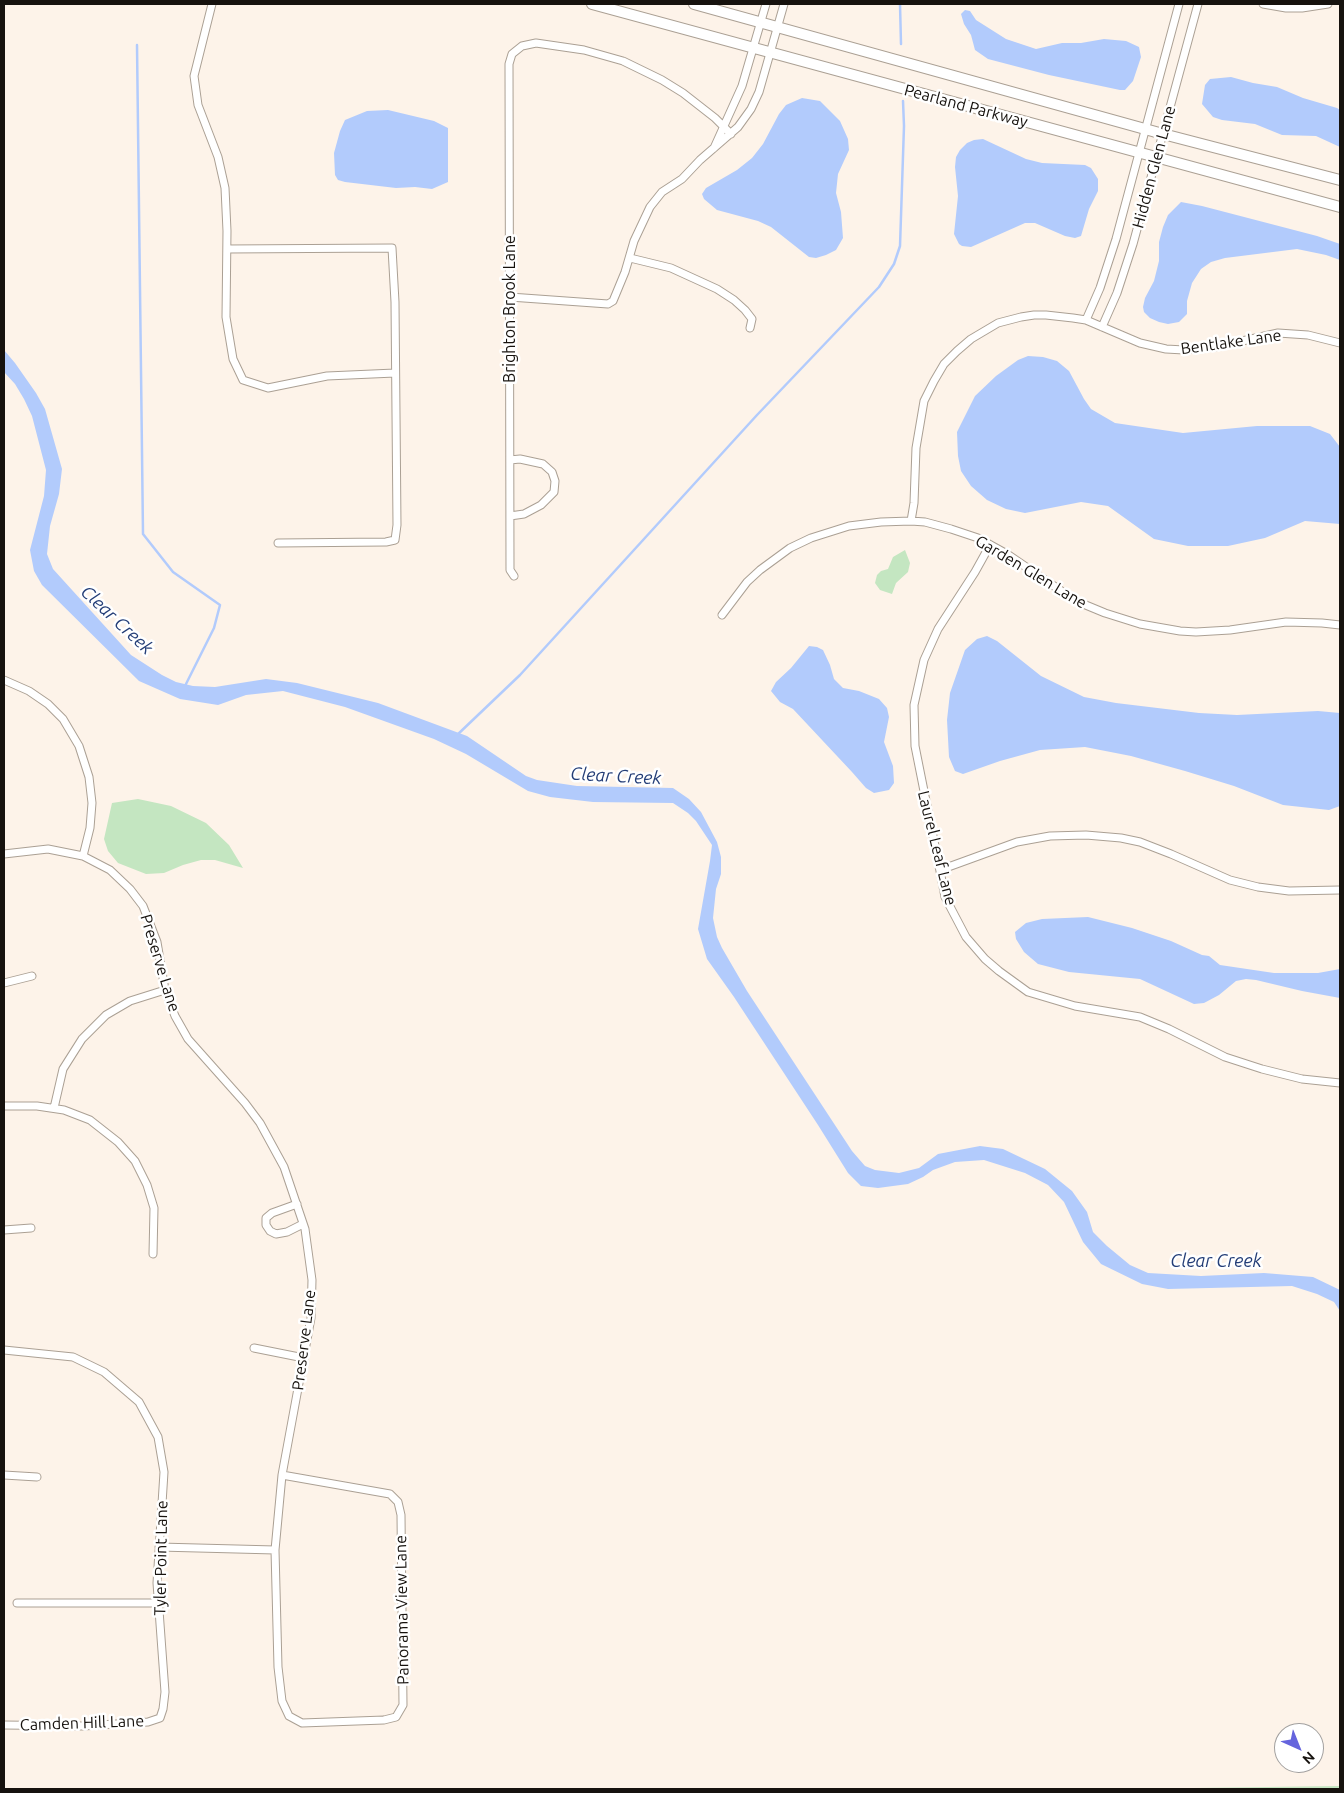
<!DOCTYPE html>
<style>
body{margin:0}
#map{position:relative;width:1344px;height:1793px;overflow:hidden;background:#fdf3e9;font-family:Ubuntu,sans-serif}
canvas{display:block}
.frame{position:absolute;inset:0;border:5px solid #16120e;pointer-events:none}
.north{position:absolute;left:1274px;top:1723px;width:50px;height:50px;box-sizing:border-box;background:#fff;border:1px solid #a2a09f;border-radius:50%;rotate:136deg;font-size:14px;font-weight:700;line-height:20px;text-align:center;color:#16120e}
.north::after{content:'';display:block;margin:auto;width:18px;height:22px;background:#6564dd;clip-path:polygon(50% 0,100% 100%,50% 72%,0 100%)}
</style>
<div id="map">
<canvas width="1344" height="1793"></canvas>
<div class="frame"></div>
<div class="north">N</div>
</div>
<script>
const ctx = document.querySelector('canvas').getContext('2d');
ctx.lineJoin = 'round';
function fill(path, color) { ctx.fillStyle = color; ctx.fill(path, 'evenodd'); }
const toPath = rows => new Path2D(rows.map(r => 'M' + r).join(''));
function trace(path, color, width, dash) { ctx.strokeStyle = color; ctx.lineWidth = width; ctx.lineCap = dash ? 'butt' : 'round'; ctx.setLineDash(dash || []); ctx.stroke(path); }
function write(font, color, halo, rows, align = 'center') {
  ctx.font = font + ' Ubuntu,sans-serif'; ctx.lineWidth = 5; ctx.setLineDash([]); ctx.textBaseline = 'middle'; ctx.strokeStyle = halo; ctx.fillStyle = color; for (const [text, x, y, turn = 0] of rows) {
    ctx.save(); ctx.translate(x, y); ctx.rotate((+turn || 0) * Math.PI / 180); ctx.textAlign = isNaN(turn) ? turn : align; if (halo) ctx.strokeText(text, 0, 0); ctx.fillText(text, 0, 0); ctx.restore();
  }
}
const green = toPath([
 [905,550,910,563,908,572,896,583,892,594,880,590,875,583,877,575,881,571,888,569,893,557],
 [138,799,171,806,206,823,229,845,243,868,215,860,201,860,183,865,164,873,146,874,118,863,108,851,104,839,112,803],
 [1340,1786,1340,1789,1119,1789]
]);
const water = toPath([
 [965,10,970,11,976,20,1006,39,1036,49,1062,43,1081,43,1104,39,1126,41,1139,47,1141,57,1133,81,1125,90,1120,90,1049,75,988,59,975,50,971,35,964,24,961,14],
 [1231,77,1253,83,1277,87,1303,98,1337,108,1340,110,1340,147,1316,136,1282,135,1255,124,1222,120,1213,117,1202,104,1205,85,1210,79],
 [802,98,820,101,840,121,848,139,849,150,838,174,836,193,841,212,843,238,836,250,826,255,816,258,809,257,771,227,758,221,717,210,704,199,702,194,706,188,737,170,752,158,763,144,779,114,786,105],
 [388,110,434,121,448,128,448,182,432,189,415,187,396,188,345,182,338,180,335,175,334,153,340,131,345,120,367,111],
 [983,139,1026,159,1042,163,1085,165,1091,168,1098,179,1098,191,1089,209,1081,236,1075,238,1065,236,1035,223,1025,223,971,247,962,246,959,244,954,234,958,196,955,167,956,157,960,150,967,143,974,140],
 [1181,202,1202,206,1317,236,1340,244,1340,260,1326,255,1297,249,1225,258,1211,262,1201,269,1192,283,1187,301,1187,314,1179,322,1168,324,1159,322,1150,318,1144,312,1143,307,1145,298,1154,281,1159,261,1159,242,1163,227,1168,215],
 [4,350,15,363,36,393,45,409,62,469,59,494,50,526,47,554,53,569,131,655,162,675,176,682,193,686,215,687,266,679,297,683,378,703,467,736,526,776,537,780,577,786,673,788,689,799,701,812,717,842,721,857,721,874,716,889,713,918,717,937,722,948,747,991,852,1151,865,1166,875,1170,899,1173,919,1168,938,1154,980,1146,1003,1149,1045,1169,1072,1191,1087,1212,1093,1232,1107,1246,1130,1265,1148,1273,1201,1276,1264,1273,1313,1277,1340,1290,1340,1311,1334,1302,1317,1294,1292,1286,1168,1289,1142,1284,1101,1264,1083,1242,1064,1202,1048,1185,1025,1173,984,1160,955,1162,933,1170,923,1177,908,1184,878,1188,861,1186,848,1173,818,1125,734,997,707,959,698,929,710,861,712,845,696,821,688,813,673,803,593,802,550,797,528,791,466,754,434,739,345,707,283,691,246,695,218,705,180,699,139,681,42,585,34,571,30,550,44,496,46,470,32,416,24,399,15,384,4,372],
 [1028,356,1043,357,1057,361,1069,371,1084,399,1091,409,1115,423,1183,433,1257,426,1310,426,1330,434,1340,447,1340,524,1305,521,1265,538,1228,546,1188,546,1154,539,1108,506,1081,502,1025,513,1006,509,987,500,971,486,961,471,958,456,957,432,975,396,996,376,1018,360],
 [987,636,997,641,1041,676,1084,697,1116,703,1199,713,1237,715,1318,711,1340,713,1340,806,1329,810,1283,805,1234,786,1185,771,1131,756,1085,747,1040,750,1000,761,963,774,955,771,949,757,947,720,950,693,965,650,977,639],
 [809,646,817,647,823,650,830,665,834,679,843,688,859,691,879,699,887,708,889,717,884,742,893,766,894,783,889,790,874,793,866,788,852,772,793,709,780,702,771,691,776,682,791,668],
 [1088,917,1132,928,1171,941,1202,955,1209,956,1220,965,1274,973,1318,973,1340,969,1340,998,1302,991,1256,980,1246,979,1236,981,1219,995,1204,1003,1194,1004,1140,979,1069,972,1038,964,1024,952,1016,939,1015,932,1026,923,1042,919]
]);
const stream = toPath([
 [900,4,901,44],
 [137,45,143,534,173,572,220,605,214,628,185,686],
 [456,736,520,675,757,415,879,287,894,264,900,246,904,126,903,101]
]);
const street = toPath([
 [212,4,194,76,198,105,218,157,225,188,227,231,226,317,233,359,243,380,268,388,327,376,395,373],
 [1263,4,1286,8,1302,8,1328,4],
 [714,148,742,86,766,4],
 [227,249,392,248,395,302,397,525,395,540,386,542,278,543],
 [630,258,671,268,717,289,734,300,745,310,752,319,750,328],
 [510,297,608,304,613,301,625,272,634,241,650,207,662,192,682,179,700,160,738,127,751,109,759,92,784,4],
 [1086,320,1100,288,1116,239,1179,4],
 [1102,327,1117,293,1133,244,1198,4],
 [510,460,520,459,543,464,552,472,555,481,554,492,541,505,524,514,510,516],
 [911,521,914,503,916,448,924,401,934,381,944,364,957,351,971,339,998,323,1021,317,1034,315,1046,315,1073,318,1086,320,1140,343,1166,349,1184,350,1215,347,1278,333,1308,335,1340,343],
 [990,545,975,572,938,629,924,660,914,705,915,746,942,881,945,897,966,937,985,959,999,971,1028,992,1075,1006,1140,1017,1169,1029,1225,1057,1262,1069,1302,1079,1340,1083],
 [514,576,510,570,509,64,512,54,522,46,536,43,584,50,623,61,662,80,683,93,715,118,731,134],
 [722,615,747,582,760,570,790,548,811,538,849,526,881,522,911,521,925,522,951,529,978,538,1007,554,1076,601,1105,613,1140,624,1180,631,1196,632,1230,630,1286,622,1322,623,1340,625],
 [4,680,29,691,48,704,63,719,79,746,89,777,92,803,90,828,83,856],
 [4,854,48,849,83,856,110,870,130,889,143,906,157,942,165,990,175,1016,188,1039,245,1103,260,1123,284,1167,305,1229,312,1280,311,1318,282,1475,275,1550,278,1667,282,1701,289,1716,302,1723,384,1720,396,1717,403,1705,401,1515,398,1502,390,1494,282,1475],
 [940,870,1017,842,1050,836,1086,835,1121,838,1140,842,1171,854,1230,880,1258,887,1289,891,1340,890],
 [4,983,32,976],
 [4,1106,37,1106,64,1110,90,1120,118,1142,135,1161,147,1185,154,1208,153,1254],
 [54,1108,63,1069,82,1039,106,1015,130,1001,165,990],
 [297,1204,272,1213,266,1218,266,1225,270,1231,276,1234,287,1232,303,1224],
 [4,1230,31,1228],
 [254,1348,304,1358],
 [4,1350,73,1357,104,1372,139,1402,158,1437,164,1472,157,1583,165,1692,163,1709,160,1718,148,1722,83,1726,4,1725],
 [4,1475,37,1477],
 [159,1547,275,1550],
 [17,1603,159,1603]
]);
const secondary = toPath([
 [592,4,1340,207],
 [694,4,1163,134,1340,180]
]);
const streetNames = [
 ["Pearland Parkway",966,106,15],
 ["Hidden Glen Lane",1154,167,-75],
 ["Brighton Brook Lane",510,309,-90],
 ["Bentlake Lane",1231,342,-8],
 ["Garden Glen Lane",1031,572,31],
 ["Laurel Leaf Lane",937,848,76],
 ["Preserve Lane",160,963,73],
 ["Preserve Lane",304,1340,-83],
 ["Tyler Point Lane",161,1558,-89],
 ["Panorama View Lane",402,1610,-91],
 ["Camden Hill Lane",82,1723,-2]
];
const waterNames = [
 ["Clear Creek",117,620,43],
 ["Clear Creek",616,776,3],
 ["Clear Creek",1216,1261]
];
fill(green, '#c4e6c1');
fill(water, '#b2cbfc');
trace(stream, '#b2cbfc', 2.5);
trace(street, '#aba094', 9);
trace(secondary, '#aba094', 12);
trace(street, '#fff', 7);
trace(secondary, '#fff', 10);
write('16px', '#16120e', '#fff', streetNames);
write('italic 18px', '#243e77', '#fff', waterNames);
</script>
